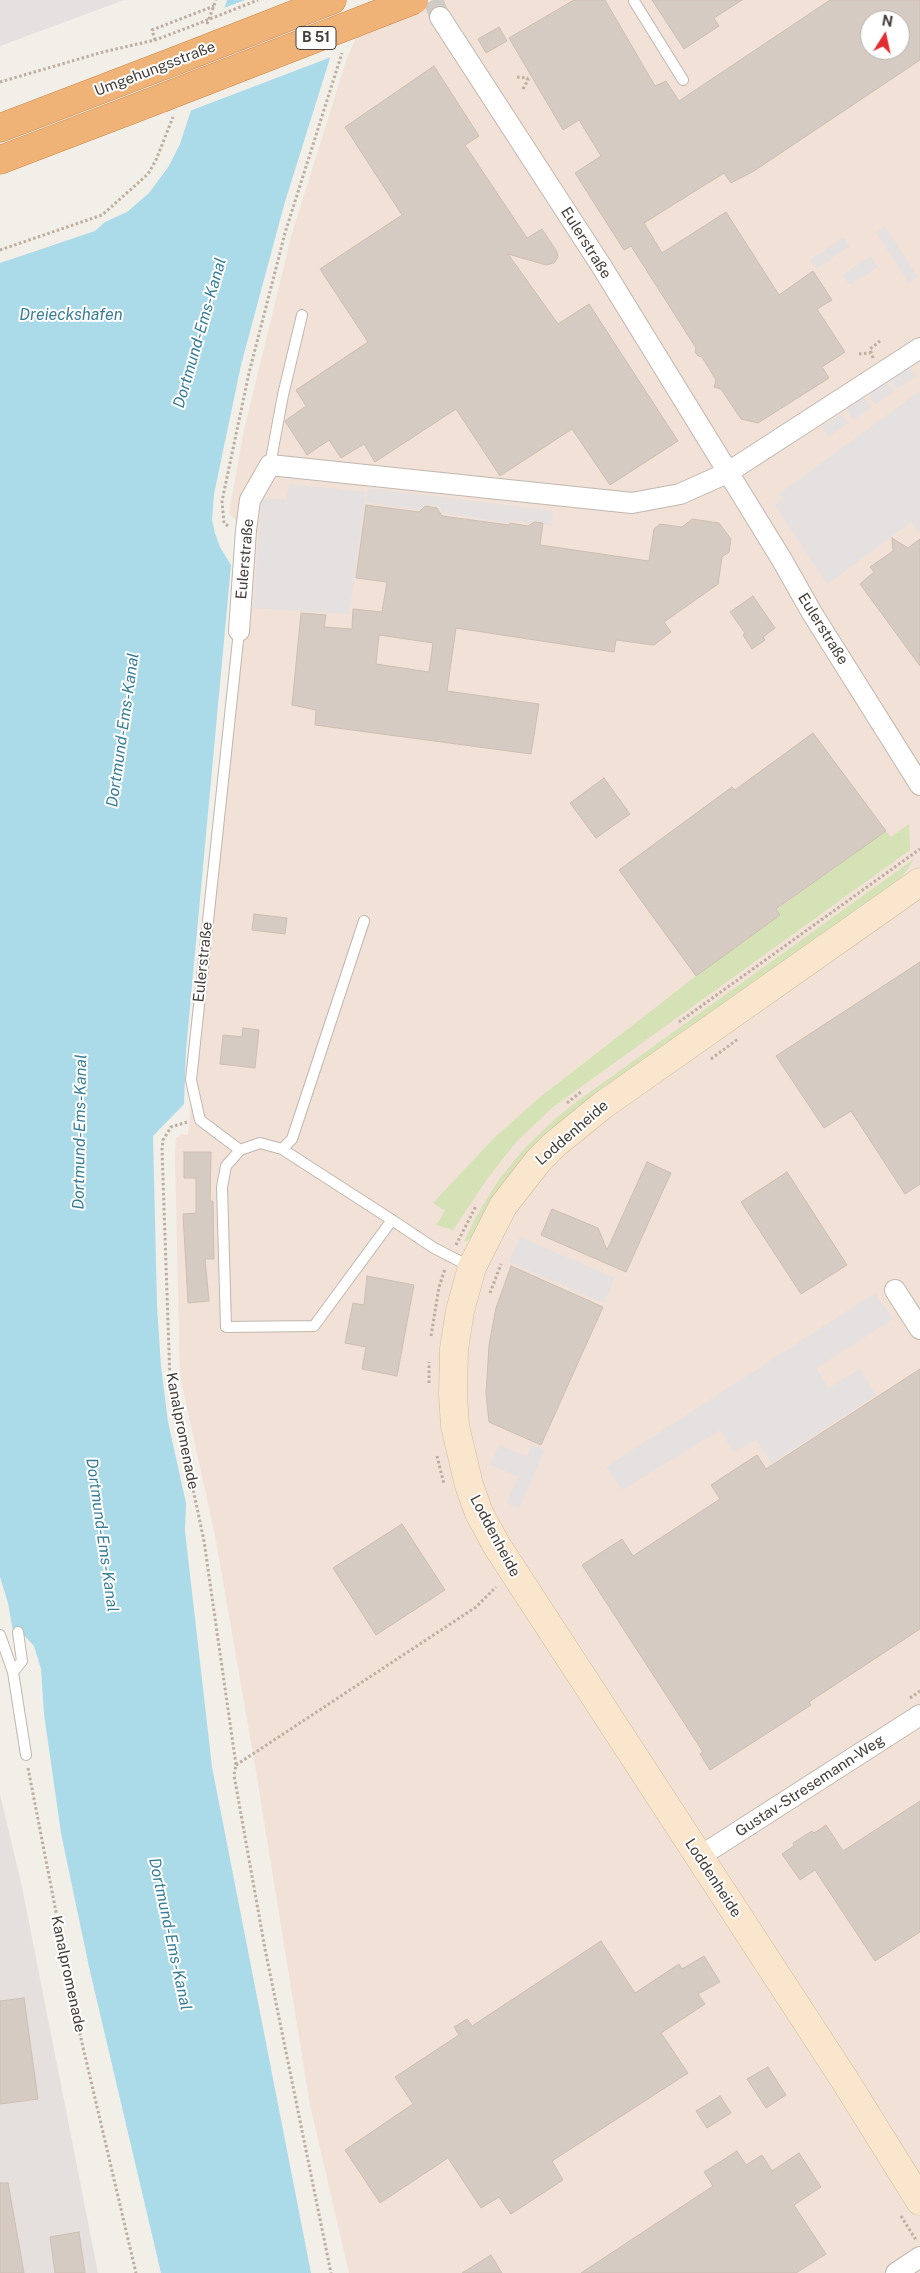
<!DOCTYPE html>
<meta charset="utf-8">
<style>
body{margin:0}
#map{position:relative;width:920px;height:2273px;overflow:hidden;background:#f2eee8;font-family:"Public Sans",sans-serif}
canvas{display:block}
.north{position:absolute;left:860px;top:10px;width:50px;height:50px;box-sizing:border-box;background:#fff;border:1px solid #b5b2af;border-radius:50%;rotate:10deg;font-size:14px;font-weight:700;line-height:20px;text-align:center;color:#453e38}
.north::after{content:'';display:block;margin:auto;width:18px;height:22px;background:#e32e31;clip-path:polygon(50% 0,100% 100%,50% 72%,0 100%)}
</style>
<div id="map">
<canvas width="920" height="2273"></canvas>
<div class="north">N</div>
</div>
<script>
const ctx = document.querySelector('canvas').getContext('2d');
ctx.lineJoin = 'round';
function fill(path, color) { ctx.fillStyle = color; ctx.fill(path, 'evenodd'); }
const toPath = rows => new Path2D(rows.map(r => 'M' + r).join(''));
function trace(path, color, width, dash) { ctx.strokeStyle = color; ctx.lineWidth = width; ctx.lineCap = dash ? 'butt' : 'round'; ctx.setLineDash(dash || []); ctx.stroke(path); }
function write(font, color, halo, rows, align = 'center') {
  ctx.font = font + ' "Public Sans",sans-serif'; ctx.lineWidth = 4; ctx.setLineDash([]); ctx.textBaseline = 'middle'; ctx.strokeStyle = halo; ctx.fillStyle = color; for (const [text, x, y, turn = 0] of rows) {
    ctx.save(); ctx.translate(x, y); ctx.rotate((+turn || 0) * Math.PI / 180); ctx.textAlign = isNaN(turn) ? turn : align; if (halo) ctx.strokeText(text, 0, 0); ctx.fillText(text, 0, 0); ctx.restore();
  }
}
const commercial = toPath([
 [444,0,920,0,920,2273,349,2273,310,2105,256,1771,215,1535,180,1376,175,1153,176,1138,182,1134,188,1135,233,628,237,522,229,513,244,430,291,237,346,61,358,33],
 [870,20,900,20,900,50,870,50]
]);
const industrial = toPath([
 [0,1794,22,1887,98,2273,0,2273]
]);
const green = toPath([
 [909,824,910,850,553,1107,517,1141,487,1179,453,1230,436,1225,445,1211,433,1203,494,1138,539,1098,696,976,780,915,777,910,783,905,886,831,891,837],
 [914,859,902,877,890,887,670,1045,472,1238,464,1242,476,1217,498,1181,523,1150,555,1119,579,1100]
]);
const parking = toPath([
 [0,0,124,0,0,46],
 [885,226,918,277,909,283,876,232],
 [844,237,850,246,816,269,810,260],
 [870,256,878,267,850,285,843,275],
 [909,367,916,376,897,389,890,380],
 [887,382,894,391,875,405,868,395],
 [920,391,920,533,911,522,827,584,775,505,783,499,779,494],
 [864,397,871,407,853,420,846,410],
 [841,414,848,423,829,437,822,427],
 [289,484,366,492,349,614,253,608,262,498,286,500],
 [368,488,553,511,551,526,533,521,530,523,510,520,509,523,441,513,441,507,422,505,421,510,366,502],
 [520,1237,615,1278,604,1303,509,1262],
 [875,1293,893,1319,816,1368,829,1388,860,1369,876,1395,772,1463,756,1440,734,1452,720,1430,622,1490,606,1467],
 [499,1445,527,1457,532,1445,545,1450,519,1508,506,1503,518,1477,490,1464]
]);
const water = toPath([
 [227,0,353,0,330,58,284,205,241,365,214,494,212,520,215,533,220,547,231,565,186,1050,184,1104,153,1136,157,1306,161,1366,168,1422,186,1503,185,1531,212,1767,311,2273,161,2273,89,1967,61,1833,44,1714,41,1669,34,1646,22,1633,13,1631,8,1603,0,1577,0,263,95,231,105,222,127,212,149,193,169,166,180,144]
]);
const pier = toPath([
 [245,0,355,0,334,56,187,112,221,9]
]);
const building = toPath([
 [574,0,605,0,655,86,666,81,679,101,830,0,920,0,920,60,754,171,731,183,724,173,644,223,662,253,726,212,779,295,813,271,832,300,817,309,845,352,822,367,829,378,758,423,741,419,721,389,714,387,716,380,702,357,698,356,695,352,696,348,631,246,624,250,575,173,601,156,579,120,563,130,509,38,574,0],
 [870,20,900,20,900,50,870,50,870,20],
 [652,0,742,0,714,18,719,26,684,49,652,0],
 [499,27,507,41,486,53,478,39,499,27],
 [434,66,479,136,465,145,527,238,542,229,557,252,558,257,554,263,546,265,508,254,558,324,589,304,678,441,610,485,572,429,500,476,456,409,375,462,364,444,341,458,329,440,307,455,285,421,306,406,296,390,368,342,320,269,402,215,345,127,434,66],
 [366,505,419,512,425,506,437,508,442,516,509,525,510,523,528,526,534,522,543,523,540,545,649,561,654,529,660,524,682,527,692,519,719,523,731,539,729,552,722,557,718,584,664,622,671,632,654,645,616,640,614,652,456,628,447,691,539,704,531,754,315,725,316,710,292,705,301,613,326,615,324,627,352,629,353,609,382,612,387,582,356,578,366,505],
 [379,635,433,643,429,672,376,664,379,635],
 [892,538,908,548,920,539,920,666,860,584,874,572,870,567,893,551,892,538],
 [753,596,775,628,763,637,765,640,752,649,743,635,745,633,730,612,753,596],
 [813,733,886,831,776,909,780,915,696,976,619,870,732,787,735,790,813,733],
 [604,778,630,814,596,838,570,803,604,778],
 [254,914,287,918,285,934,252,930,254,914],
 [920,962,920,1184,905,1194,851,1111,824,1128,776,1056,920,962],
 [243,1028,259,1030,255,1068,220,1064,223,1035,242,1037,243,1028],
 [184,1152,211,1152,210,1201,213,1201,214,1259,205,1259,209,1301,188,1303,183,1214,196,1213,196,1178,184,1178,184,1152],
 [647,1162,671,1173,626,1272,541,1235,552,1209,598,1228,607,1250,647,1162],
 [787,1172,847,1265,801,1294,741,1202,787,1172],
 [511,1266,603,1307,541,1445,489,1422,486,1394,489,1345,496,1308,511,1266],
 [367,1276,414,1285,397,1376,362,1369,366,1347,345,1343,353,1303,364,1305,367,1276],
 [920,1369,920,1629,809,1702,811,1705,710,1770,700,1754,703,1752,582,1565,622,1539,633,1556,720,1499,711,1485,757,1455,766,1469,920,1369],
 [402,1524,445,1590,376,1635,333,1568,402,1524],
 [920,1801,920,1932,875,1961,815,1870,800,1880,782,1854,794,1846,793,1843,812,1831,814,1833,826,1825,843,1851,920,1801],
 [601,1941,635,1993,679,1964,682,1969,704,1956,720,1982,698,1994,705,2004,661,2033,688,2073,552,2161,563,2180,511,2214,499,2197,481,2208,448,2158,380,2203,345,2150,413,2104,395,2077,459,2035,454,2027,467,2019,472,2026,601,1941],
 [24,1998,38,2099,0,2104,0,2001,24,1998],
 [768,2067,786,2095,766,2108,747,2079,768,2067],
 [720,2096,731,2113,707,2128,696,2111,720,2096],
 [737,2151,746,2165,762,2155,772,2171,799,2153,821,2187,794,2205,826,2254,796,2273,581,2273,713,2186,704,2172,737,2151],
 [0,2183,8,2183,24,2273,0,2273,0,2183],
 [79,2232,85,2273,55,2273,50,2237,79,2232],
 [491,2255,502,2273,462,2273,491,2255]
]);
const streetTunnel = toPath([
 [433,0,440,17]
]);
const path = toPath([
 [207,24,216,0],
 [155,40,152,30,214,6],
 [517,77,527,78,528,80,523,89],
 [0,82,103,52,155,40,187,28],
 [0,250,102,215,110,208,148,174,156,160,173,117],
 [859,354,870,353],
 [873,358,870,349,880,341],
 [228,526,224,523,222,501,249,373,285,233,342,53],
 [679,1022,920,849],
 [711,1059,738,1039],
 [567,1103,582,1091],
 [187,1122,171,1127,163,1140,162,1149,170,1380,204,1541,236,1765,234,1775,265,1949,331,2273],
 [456,1245,476,1206],
 [490,1293,501,1264],
 [431,1336,439,1287,445,1269],
 [429,1383,429,1362],
 [437,1456,444,1484],
 [910,1698,920,1691],
 [236,1765,476,1607,496,1587],
 [28,1768,79,2030,136,2273],
 [901,2216,916,2240]
]);
const lane = toPath([
 [634,1,683,80],
 [270,465,283,395,302,315],
 [239,631,191,1080,200,1120,240,1150],
 [282,1149,292,1139,364,921],
 [392,1220,314,1326,226,1327,222,1187,226,1166,240,1150,260,1143,282,1149,392,1220,434,1248,471,1267],
 [0,1635,13,1672,22,1661,18,1632],
 [13,1672,26,1755]
]);
const street = toPath([
 [440,17,602,267,782,560,812,613,920,785],
 [239,631,246,530,250,500,270,465,632,503,680,494,727,473,920,348],
 [895,1290,920,1329],
 [699,1857,920,1715],
 [896,2273,920,2257]
]);
const secondary = toPath([
 [920,882,603,1105,555,1144,538,1161,503,1206,472,1267,460,1311,454,1349,453,1395,455,1426,469,1485,479,1513,497,1546,846,2082,920,2201]
]);
const highway = toPath([
 [311,8,332,0],
 [0,128,175,61],
 [0,160,162,98]
]);
const pathBridge = toPath([
 [187,28,258,0]
]);
const highwayBridge = toPath([
 [175,61,311,8],
 [162,98,414,0]
]);
const shields = [
 [316,38,40]
];
const shieldNames = [
 ["B 51",316,38]
];
const streetNames = [
 ["Umgehungsstraße",155,69,-21],
 ["Eulerstraße",586,243,58],
 ["Eulerstraße",245,559,-85],
 ["Eulerstraße",823,629,58],
 ["Eulerstraße",203,962,-84],
 ["Loddenheide",572,1133,-41],
 ["Kanalpromenade",182,1431,79],
 ["Loddenheide",495,1536,62],
 ["Gustav-Stresemann-Weg",810,1786,-33],
 ["Loddenheide",713,1878,57],
 ["Kanalpromenade",68,1974,78]
];
const waterNames = [
 ["Dreieckshafen",71,315],
 ["Dortmund-Ems-Kanal",200,333,-74],
 ["Dortmund-Ems-Kanal",123,730,-82],
 ["Dortmund-Ems-Kanal",80,1132,-89],
 ["Dortmund-Ems-Kanal",102,1535,82],
 ["Dortmund-Ems-Kanal",170,1934,78]
];
fill(commercial, '#f2e1d6');
fill(industrial, '#e5e0dd');
fill(green, '#d5e2b5');
fill(parking, '#e4e1e0');
fill(water, '#abdae9');
fill(pier, '#f2eee8');
fill(building, '#d6cbc2');
trace(building, '#cdbeb3', 1);
trace(streetTunnel, '#cfcbc5', 20, [20, 10]);
trace(lane, '#c0b7af', 12);
trace(street, '#c0b7af', 22);
trace(secondary, '#d0bb9e', 29);
trace(highway, '#cd8648', 29);
trace(path, '#bdad9f', 3, [2.5, 2.5]);
trace(lane, '#fff', 10);
trace(street, '#fff', 20);
trace(secondary, '#f9e6cc', 28);
trace(highway, '#efb377', 28);
trace(highwayBridge, '#cd8648', 29, []);
trace(pathBridge, '#bdad9f', 3, [2.5, 2.5]);
trace(highwayBridge, '#efb377', 28);
for (const [x, y, w] of shields) { const box = new Path2D(); box.roundRect(x - w / 2, y - 11.5, w, 23, 4); ctx.fillStyle = '#fff'; ctx.fill(box); trace(box, '#453e38', 1); }
write('bold 14px', '#453e38', null, shieldNames);
write('15px', '#453e38', '#fff', streetNames);
write('italic 16px', '#387e97', '#fff', waterNames);
</script>
